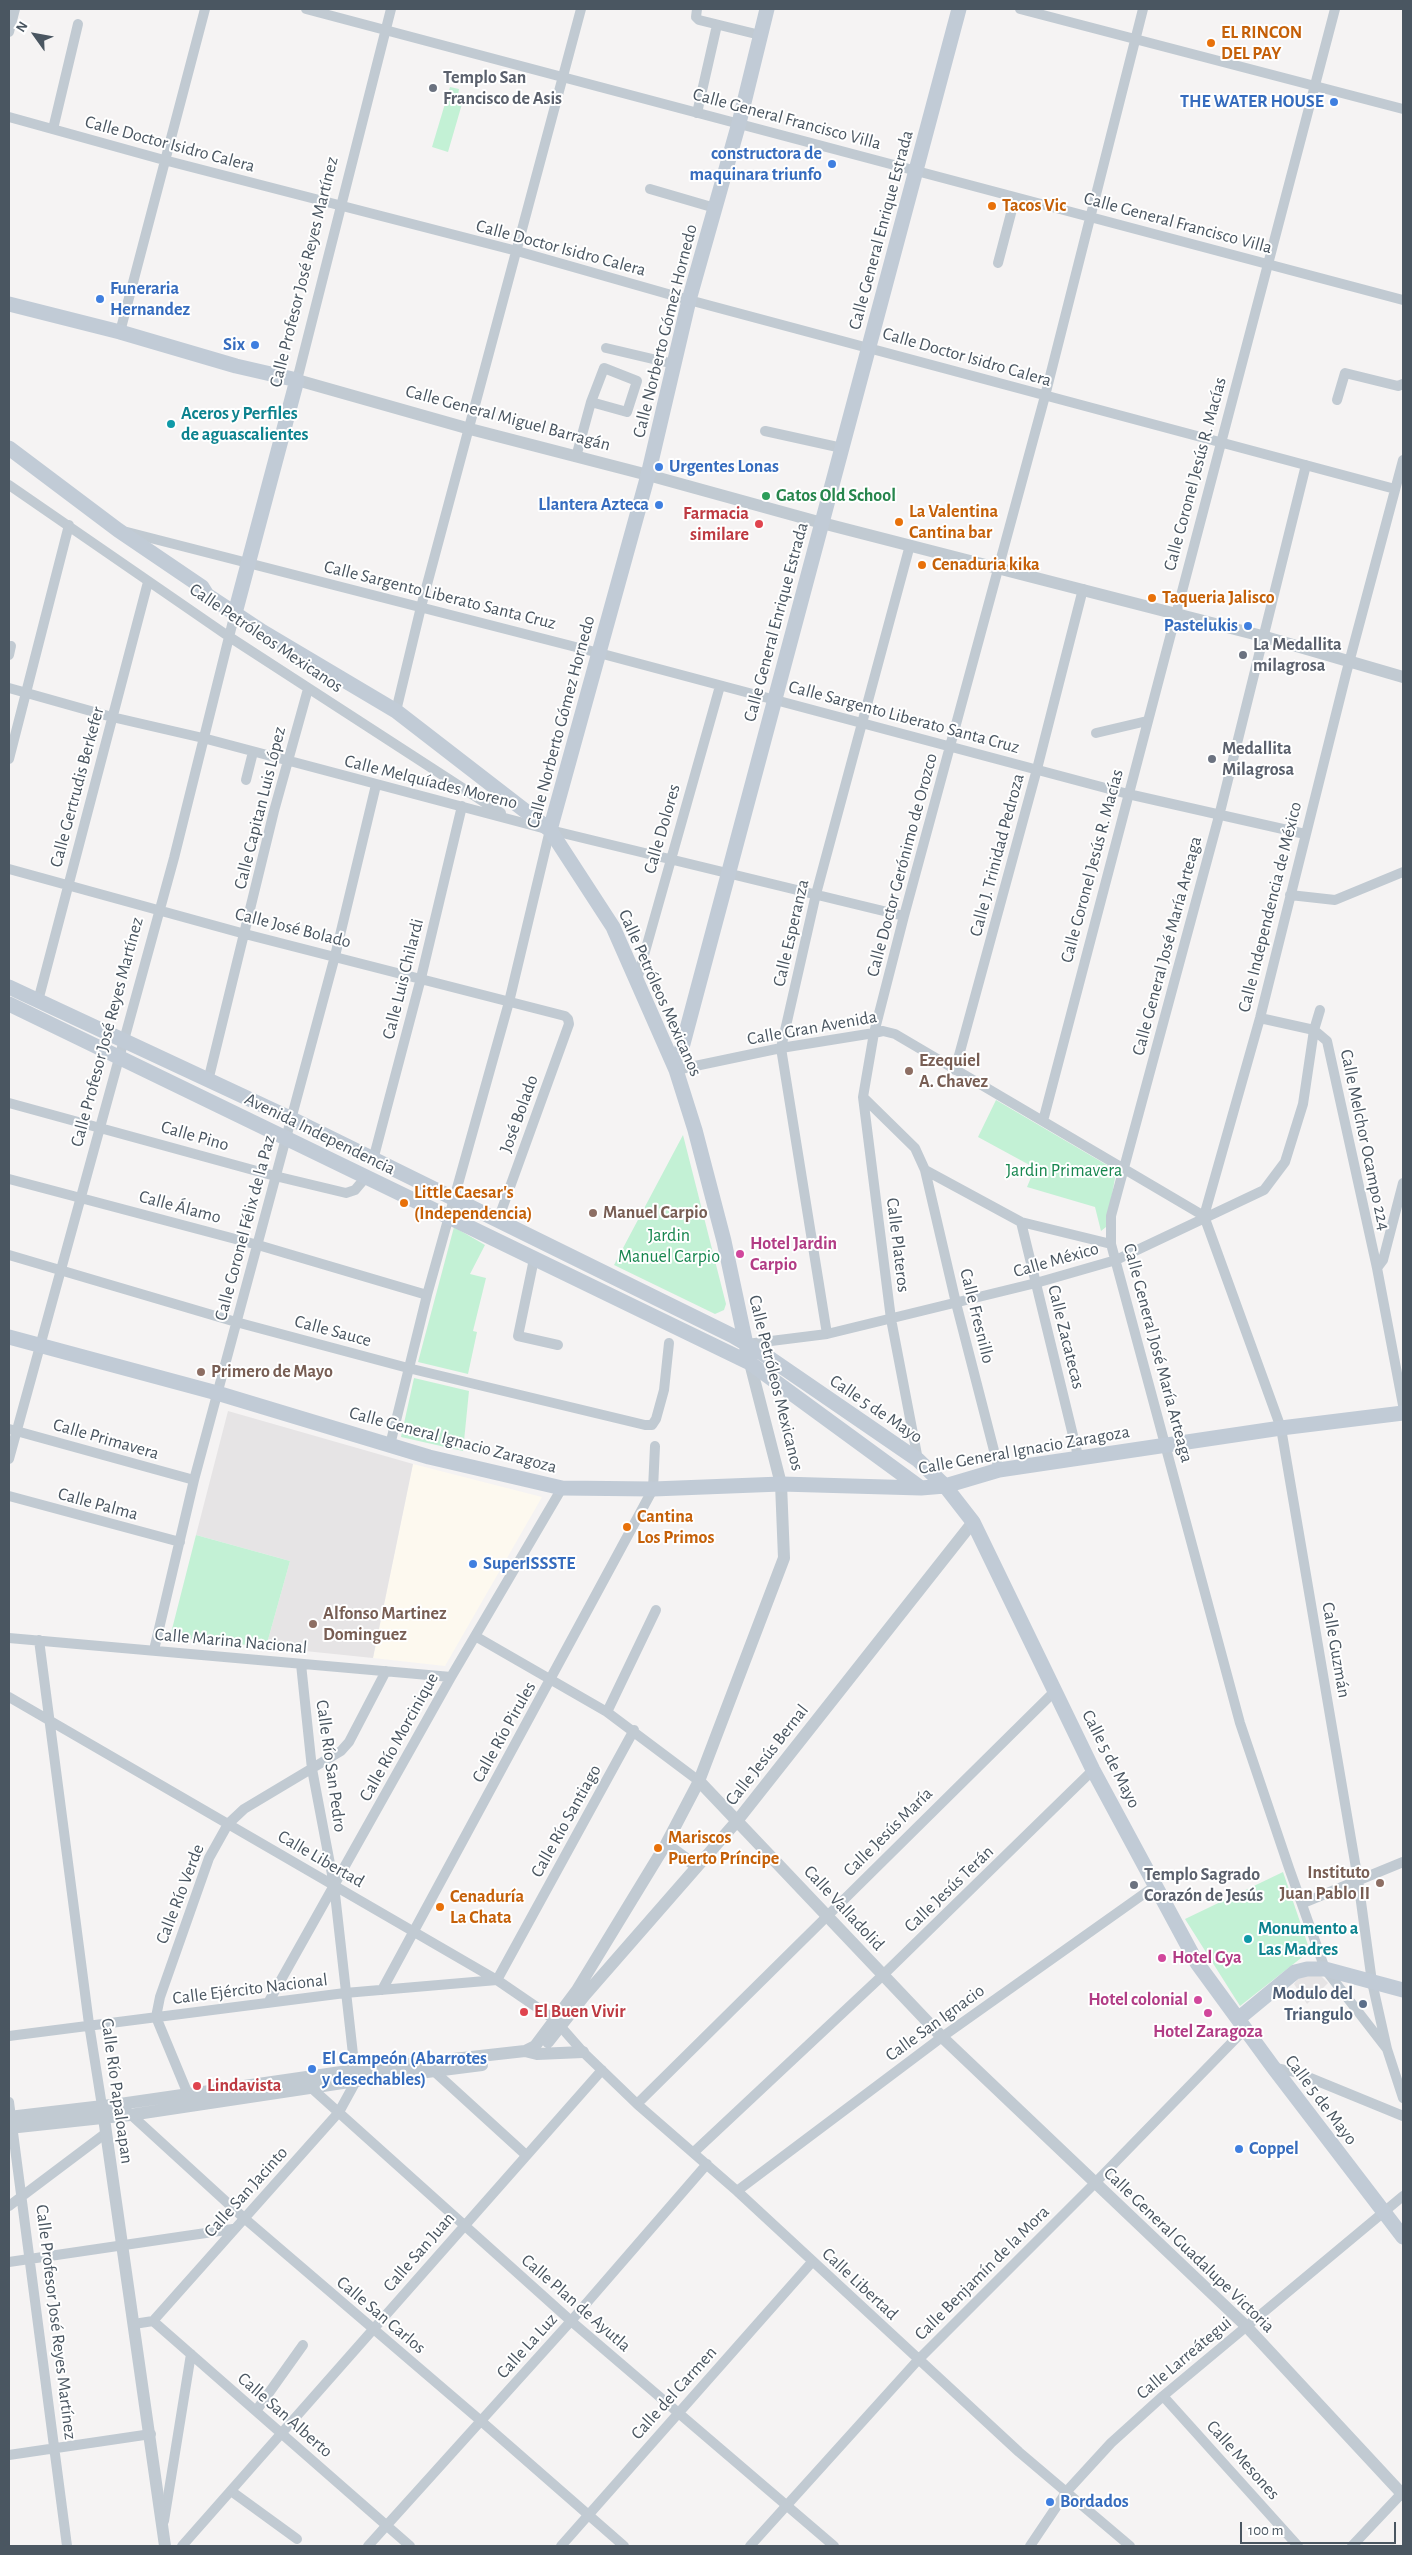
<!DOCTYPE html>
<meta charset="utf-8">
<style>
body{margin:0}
#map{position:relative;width:1412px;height:2555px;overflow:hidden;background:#f5f3f3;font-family:"Alegreya Sans",sans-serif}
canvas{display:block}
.frame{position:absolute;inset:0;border:10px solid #4a5661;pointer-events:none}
.north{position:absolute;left:10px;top:10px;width:50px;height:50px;-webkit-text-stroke:4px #fff;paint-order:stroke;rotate:302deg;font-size:14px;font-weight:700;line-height:20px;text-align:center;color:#4a5661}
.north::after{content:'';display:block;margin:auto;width:18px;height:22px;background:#4a5661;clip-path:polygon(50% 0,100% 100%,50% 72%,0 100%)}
.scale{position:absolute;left:1240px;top:2522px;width:156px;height:22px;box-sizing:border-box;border:2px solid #4a5661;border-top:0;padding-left:6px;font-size:15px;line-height:18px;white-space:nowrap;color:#4a5661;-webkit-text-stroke:4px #fff;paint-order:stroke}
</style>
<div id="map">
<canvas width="1412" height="2555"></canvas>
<div class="frame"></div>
<div class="north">N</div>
<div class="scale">100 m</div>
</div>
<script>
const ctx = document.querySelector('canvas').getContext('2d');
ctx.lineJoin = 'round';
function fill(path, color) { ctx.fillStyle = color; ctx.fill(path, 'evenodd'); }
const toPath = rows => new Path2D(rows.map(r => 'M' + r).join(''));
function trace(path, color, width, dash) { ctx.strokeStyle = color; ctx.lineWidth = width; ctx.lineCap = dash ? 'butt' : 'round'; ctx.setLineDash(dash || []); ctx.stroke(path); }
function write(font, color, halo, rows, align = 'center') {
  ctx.font = font + ' "Alegreya Sans",sans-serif'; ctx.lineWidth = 4; ctx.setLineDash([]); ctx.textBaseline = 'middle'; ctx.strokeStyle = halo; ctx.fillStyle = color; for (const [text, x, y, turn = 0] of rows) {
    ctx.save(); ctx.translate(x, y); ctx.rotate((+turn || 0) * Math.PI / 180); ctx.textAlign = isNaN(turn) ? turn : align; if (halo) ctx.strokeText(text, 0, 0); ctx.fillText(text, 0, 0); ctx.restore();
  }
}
const commercial = toPath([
 [413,1464,542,1497,445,1666,373,1658]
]);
const education = toPath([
 [228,1411,413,1464,373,1658,266,1647,290,1561,196,1535],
 [1304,1971,1320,1975,1328,1983,1307,2004,1294,1984]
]);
const green = toPath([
 [450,87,459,89,458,95,464,97,448,152,432,147],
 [996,1100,1112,1168,1116,1173,1106,1227,1101,1231,1095,1207,1027,1187,1035,1168,978,1137],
 [683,1135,726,1304,724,1310,715,1314,614,1265],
 [454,1227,485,1245,470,1274,486,1278,473,1331,477,1332,468,1374,418,1362],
 [414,1378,469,1391,463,1451,401,1437],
 [196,1535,290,1561,266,1647,170,1637],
 [1283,1872,1310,1951,1240,2006,1185,1919]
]);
const minor = toPath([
 [306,9,1403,300],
 [697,9,696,17,699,20,760,35],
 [1020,9,1403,109],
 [9,32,15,9],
 [697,113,717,25],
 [9,117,164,160,517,251,689,300,1395,489],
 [53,129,78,24],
 [650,189,715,208],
 [998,263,1015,198],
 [120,332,205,9],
 [606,348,674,364],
 [297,380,391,9],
 [1337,400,1345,373,1398,386,1403,384],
 [765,431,842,448],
 [576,457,591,402,604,368,637,381,627,412,591,402],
 [1306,465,1219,816,1111,1216,1111,1244,1240,1723,1289,1868,1325,1969,1387,2049],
 [9,485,228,636,501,813],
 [127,532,599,653,1128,794,1305,834],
 [9,655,11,646],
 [9,688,112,717,203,738,550,830,904,916],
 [396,711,421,607,581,9],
 [1096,733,1147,721],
 [9,759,69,525],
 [246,780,253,752],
 [9,869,245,934,565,1016,568,1019,569,1024,498,1220],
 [1290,895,1335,900,1403,872],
 [637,980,720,686],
 [38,1001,148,582],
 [1260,1018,1314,1030,1327,1041,1377,1268,1403,1405],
 [676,1070,781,1048,874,1033,883,1031,895,1034,1204,1216],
 [955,1070,1037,769,1083,589],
 [208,1081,274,811,308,689],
 [863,1097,915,1148,925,1170,1021,1222,1111,1244],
 [9,1103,275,1176,346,1193,355,1190,366,1177],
 [1043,1121,1335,9],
 [373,1160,421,978,462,806],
 [925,1170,956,1303,999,1470],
 [9,1179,258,1245,427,1295],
 [1204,1216,1281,1428,1358,1880,1372,1982,1387,2049,1403,2098],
 [1204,1216,1260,1018,1346,674,1403,460],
 [1021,1222,1079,1460],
 [9,1255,236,1322,408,1368,645,1425,652,1425,656,1419,664,1390,669,1343],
 [534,1259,518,1336,558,1345],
 [1377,1268,1383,1260,1403,1183],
 [827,1334,781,1048,816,894,910,545],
 [747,1344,827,1334,1036,1283,1116,1260,1264,1190,1285,1162,1303,1104,1314,1030,1320,1010],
 [9,1429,194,1480],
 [390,1445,427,1295,509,1002,550,830],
 [9,1459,174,858,235,613],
 [918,1460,891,1319,863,1097,874,1033,904,916,1045,396,1143,9],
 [9,1496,180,1542],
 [475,1636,607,1712,699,1781],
 [9,1638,451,1677],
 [39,1640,89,2024,102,2106],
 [154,1650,194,1480,335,956,376,785],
 [9,1697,497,1980,554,2019,583,2052,637,2104,737,2191,1019,2452,1130,2546],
 [607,1712,656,1610],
 [1303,1903,1403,1862],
 [382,1990,653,1489,655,1446],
 [268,2003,451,1677,562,1488],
 [9,2036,345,1993,497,1980,634,1730],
 [435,2066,435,2072,526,2155],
 [1273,2067,1298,2073,1403,2116],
 [307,2084,571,2321,834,2546],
 [190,2099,156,2017,160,1997,209,1858,228,1824,244,1809,341,1751,349,1742,386,1671],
 [9,2102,67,2546],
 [637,2104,1056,1690],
 [128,2112,244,2218,481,2421,624,2546],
 [694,2152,883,1975,1093,1770],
 [737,2191,942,2037,1155,1886],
 [9,2206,106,2133],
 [9,2262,233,2229],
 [153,2321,339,2112,356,2081,334,1885,312,1769,301,1664],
 [153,2321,410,2546],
 [134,2324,153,2321],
 [1163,2396,1298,2546],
 [256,2411,303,2345],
 [9,2455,151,2434],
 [231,2491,297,2539],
 [164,2521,191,2354],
 [182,2546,602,2070],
 [368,2546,571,2321,707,2164],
 [561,2546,812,2262],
 [750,2546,918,2360,1095,2183,1245,2029],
 [1030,2546,1067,2491,1111,2443,1163,2396,1403,2196],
 [1352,2546,1403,2492]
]);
const tertiary = toPath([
 [297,380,470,429,648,475,822,523,1262,636,1403,677],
 [699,1781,942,2037,1246,2326,1403,2495],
 [666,1844,696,1866],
 [548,2042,585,1995,737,1821,973,1522],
 [525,2051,537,2054,583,2052],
 [103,2111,165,2546],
 [9,2117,120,2104,355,2070,525,2051,535,2046,577,1990,666,1844,699,1781,784,1558,781,1484,750,1363],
 [9,2128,130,2115,356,2081,482,2065]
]);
const secondary = toPath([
 [9,304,120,332,236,366,297,380,235,613],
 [9,448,118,530,202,587,207,595,263,632,396,711,550,830,613,927,676,1070,695,1130,724,1241,750,1363],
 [550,830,648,475,689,300,739,123,767,9],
 [9,987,292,1119,733,1336,762,1353,918,1460,945,1486,973,1522,1093,1770,1197,1963,1273,2067,1403,2237],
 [9,1004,750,1363,921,1488],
 [676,1070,959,9],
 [9,1337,217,1393,429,1457,562,1488,653,1489,781,1484,921,1488,945,1486,999,1470,1281,1428,1403,1413],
 [1238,2019,1295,1972,1307,1969,1325,1969,1403,1990]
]);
const markers = [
 [1211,43,5,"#e8710a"],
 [433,88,5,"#6b7280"],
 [1334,102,5,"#3f7fe0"],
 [832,164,5,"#3f7fe0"],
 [992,206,5,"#e8710a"],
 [100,299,5,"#3f7fe0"],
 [255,345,5,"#3f7fe0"],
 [171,424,5,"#0f9aa8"],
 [659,467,5,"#3f7fe0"],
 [766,496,5,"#2e9e5b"],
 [659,505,5,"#3f7fe0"],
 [899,522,5,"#e8710a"],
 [759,524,5,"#e0444e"],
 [922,565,5,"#e8710a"],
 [1152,598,5,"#e8710a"],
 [1248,626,5,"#3f7fe0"],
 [1243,655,5,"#6b7280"],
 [1212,759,5,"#6b7280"],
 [909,1071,5,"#8d6e63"],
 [404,1203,5,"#e8710a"],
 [593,1213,5,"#8d6e63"],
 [740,1254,5,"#d1479c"],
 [201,1372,5,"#8d6e63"],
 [627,1527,5,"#e8710a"],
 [473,1564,5,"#3f7fe0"],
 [313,1624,5,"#8d6e63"],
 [658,1848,5,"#e8710a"],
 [1380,1883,5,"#8d6e63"],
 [1134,1885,5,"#6b7280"],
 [440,1907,5,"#e8710a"],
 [1248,1939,5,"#0f9aa8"],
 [1162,1958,5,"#d1479c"],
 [1198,2000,5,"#d1479c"],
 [1363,2004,5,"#5c6f8a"],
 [524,2012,5,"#e0444e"],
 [1208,2013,5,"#d1479c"],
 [312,2069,5,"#3f7fe0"],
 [197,2086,5,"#e0444e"],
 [1239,2149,5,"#3f7fe0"],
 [1050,2502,5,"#3f7fe0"]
];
const foodNames = [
 ["EL RINCON",1221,33],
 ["DEL PAY",1221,54],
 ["Tacos Vic",1002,206],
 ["La Valentina",909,512],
 ["Cantina bar",909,533],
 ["Cenaduria kika",932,565],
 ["Taqueria Jalisco",1162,598],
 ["Little Caesar's",414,1193],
 ["(Independencia)",414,1214],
 ["Cantina",637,1517],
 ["Los Primos",637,1538],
 ["Mariscos",668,1838],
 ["Puerto Príncipe",668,1859],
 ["Cenaduría",450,1897],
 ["La Chata",450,1918]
];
const worshipNames = [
 ["Templo San",443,78],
 ["Francisco de Asis",443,99],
 ["La Medallita",1253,645],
 ["milagrosa",1253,666],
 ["Medallita",1222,749],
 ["Milagrosa",1222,770],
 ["Templo Sagrado",1144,1875],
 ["Corazón de Jesús",1144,1896]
];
const shopNames = [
 ["THE WATER HOUSE",1324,102,"right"],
 ["constructora de",822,154,"right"],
 ["maquinara triunfo",822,175,"right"],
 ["Funeraria",110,289],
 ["Hernandez",110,310],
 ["Six",245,345,"right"],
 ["Urgentes Lonas",669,467],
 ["Llantera Azteca",649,505,"right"],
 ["Pastelukis",1238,626,"right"],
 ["SuperISSSTE",483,1564],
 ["El Campeón (Abarrotes",322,2059],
 ["y desechables)",322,2080],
 ["Coppel",1249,2149],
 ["Bordados",1060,2502]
];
const streetNames = [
 ["Calle General Francisco Villa",787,119,15],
 ["Calle Doctor Isidro Calera",170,144,15],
 ["Calle General Francisco Villa",1178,223,15],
 ["Calle General Enrique Estrada",881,230,-75],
 ["Calle Doctor Isidro Calera",561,248,15],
 ["Calle Profesor José Reyes Martínez",304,272,-76],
 ["Calle Norberto Gómez Hornedo",665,331,-76],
 ["Calle Doctor Isidro Calera",967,357,16],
 ["Calle General Miguel Barragán",508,418,15],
 ["Calle Coronel Jesús R. Macías",1195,474,-75],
 ["Calle Sargento Liberato Santa Cruz",440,595,14],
 ["Calle General Enrique Estrada",776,622,-75],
 ["Calle Petróleos Mexicanos",266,638,34],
 ["Calle Sargento Liberato Santa Cruz",904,717,15],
 ["Calle Norberto Gómez Hornedo",561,722,-75],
 ["Calle Melquíades Moreno",431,782,14],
 ["Calle Gertrudis Berkefer",77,787,-75],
 ["Calle Capitan Luis López",260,808,-76],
 ["Calle Dolores",662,829,-74],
 ["Calle J. Trinidad Pedroza",997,855,-75],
 ["Calle Doctor Gerónimo de Orozco",902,865,-75],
 ["Calle Coronel Jesús R. Macías",1092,866,-75],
 ["Calle Independencia de México",1270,907,-76],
 ["Calle José Bolado",293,928,14],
 ["Calle Esperanza",791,933,-77],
 ["Calle General José María Arteaga",1167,946,-75],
 ["Calle Luis Chilardi",403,979,-76],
 ["Calle Petróleos Mexicanos",660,993,66],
 ["Calle Gran Avenida",812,1028,-10],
 ["Calle Profesor José Reyes Martínez",107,1032,-75],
 ["José Bolado",519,1114,-70],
 ["Avenida Independencia",320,1134,26],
 ["Calle Pino",195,1136,16],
 ["Calle Melchor Ocampo 224",1365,1140,78],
 ["Calle Álamo",180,1207,15],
 ["Calle Coronel Félix de la Paz",245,1228,-75],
 ["Calle Plateros",898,1245,83],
 ["Calle México",1056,1260,-16],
 ["Calle Fresnillo",977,1316,76],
 ["Calle Sauce",333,1331,15],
 ["Calle Zacatecas",1066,1337,76],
 ["Calle General José María Arteaga",1158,1353,75],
 ["Calle Petróleos Mexicanos",776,1383,76],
 ["Calle 5 de Mayo",876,1409,34],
 ["Calle Primavera",106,1439,16],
 ["Calle General Ignacio Zaragoza",453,1440,15],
 ["Calle General Ignacio Zaragoza",1024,1450,-10],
 ["Calle Palma",98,1504,15],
 ["Calle Marina Nacional",231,1641,5],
 ["Calle Guzmán",1336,1650,80],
 ["Calle Río Pirules",504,1732,-61],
 ["Calle Río Morcinique",399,1737,-61],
 ["Calle Jesús Bernal",767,1755,-52],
 ["Calle 5 de Mayo",1111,1759,63],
 ["Calle Río San Pedro",331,1766,82],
 ["Calle Río Santiago",566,1821,-61],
 ["Calle Jesús María",888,1832,-45],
 ["Calle Libertad",321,1859,30],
 ["Calle Jesús Terán",949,1889,-44],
 ["Calle Río Verde",180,1894,-69],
 ["Calle Valladolid",844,1908,47],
 ["Calle Ejército Nacional",250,1989,-7],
 ["Calle San Ignacio",935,2023,-36],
 ["Calle Río Papaloapan",117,2091,82],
 ["Calle 5 de Mayo",1321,2100,53],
 ["Calle San Jacinto",246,2192,-48],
 ["Calle General Guadalupe Victoria",1189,2250,44],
 ["Calle San Juan",419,2252,-49],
 ["Calle Benjamín de la Mora",982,2273,-45],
 ["Calle Libertad",860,2284,43],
 ["Calle Plan de Ayutla",576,2303,41],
 ["Calle San Carlos",381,2315,40],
 ["Calle Profesor José Reyes Martínez",56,2322,83],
 ["Calle La Luz",527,2346,-48],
 ["Calle Larreátegui",1184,2358,-40],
 ["Calle del Carmen",674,2393,-48],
 ["Calle San Alberto",285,2415,41],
 ["Calle Mesones",1243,2460,48]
];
const cultureNames = [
 ["Aceros y Perfiles",181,414],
 ["de aguascalientes",181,435],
 ["Monumento a",1258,1929],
 ["Las Madres",1258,1950]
];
const leisureNames = [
 ["Gatos Old School",776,496]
];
const healthNames = [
 ["Farmacia",749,514,"right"],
 ["similare",749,535,"right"],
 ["El Buen Vivir",534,2012],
 ["Lindavista",207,2086]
];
const educationNames = [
 ["Ezequiel",919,1061],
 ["A. Chavez",919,1082],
 ["Manuel Carpio",603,1213],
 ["Primero de Mayo",211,1372],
 ["Alfonso Martinez",323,1614],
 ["Dominguez",323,1635],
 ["Instituto",1370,1873,"right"],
 ["Juan Pablo II",1370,1894,"right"]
];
const parkNames = [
 ["Jardin Primavera",1064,1171],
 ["Jardin",669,1236],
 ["Manuel Carpio",669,1257]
];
const hotelNames = [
 ["Hotel Jardin",750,1244],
 ["Carpio",750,1265],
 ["Hotel Gya",1172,1958],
 ["Hotel colonial",1188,2000,"right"],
 ["Hotel Zaragoza",1208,2032,"center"]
];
const serviceNames = [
 ["Modulo del",1353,1994],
 ["Triangulo",1353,2015]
];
fill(commercial, '#fdf9ef');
fill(education, '#e6e4e5');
fill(green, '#c3f1d5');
trace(minor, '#c1cad2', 10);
trace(tertiary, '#c1cad2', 12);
trace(secondary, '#c1cbd6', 15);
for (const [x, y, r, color] of markers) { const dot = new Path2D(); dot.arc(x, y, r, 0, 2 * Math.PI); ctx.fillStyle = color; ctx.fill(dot); trace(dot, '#fff', 2); }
write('bold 18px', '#c56008', '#fff', foodNames, 'left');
write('bold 18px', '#5b616d', '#fff', worshipNames, 'left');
write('bold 18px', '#366cbe', '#fff', shopNames, 'left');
write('18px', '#4a5661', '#fff', streetNames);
write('bold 18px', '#0d838f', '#fff', cultureNames, 'left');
write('bold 18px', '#27864d', '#fff', leisureNames, 'left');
write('bold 18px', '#be3a42', '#fff', healthNames, 'left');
write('bold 18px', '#785e54', '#fff', educationNames, 'left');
write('18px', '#17864f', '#fff', parkNames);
write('bold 18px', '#b23c85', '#fff', hotelNames, 'left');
write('bold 18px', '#4e5e75', '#fff', serviceNames, 'right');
</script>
